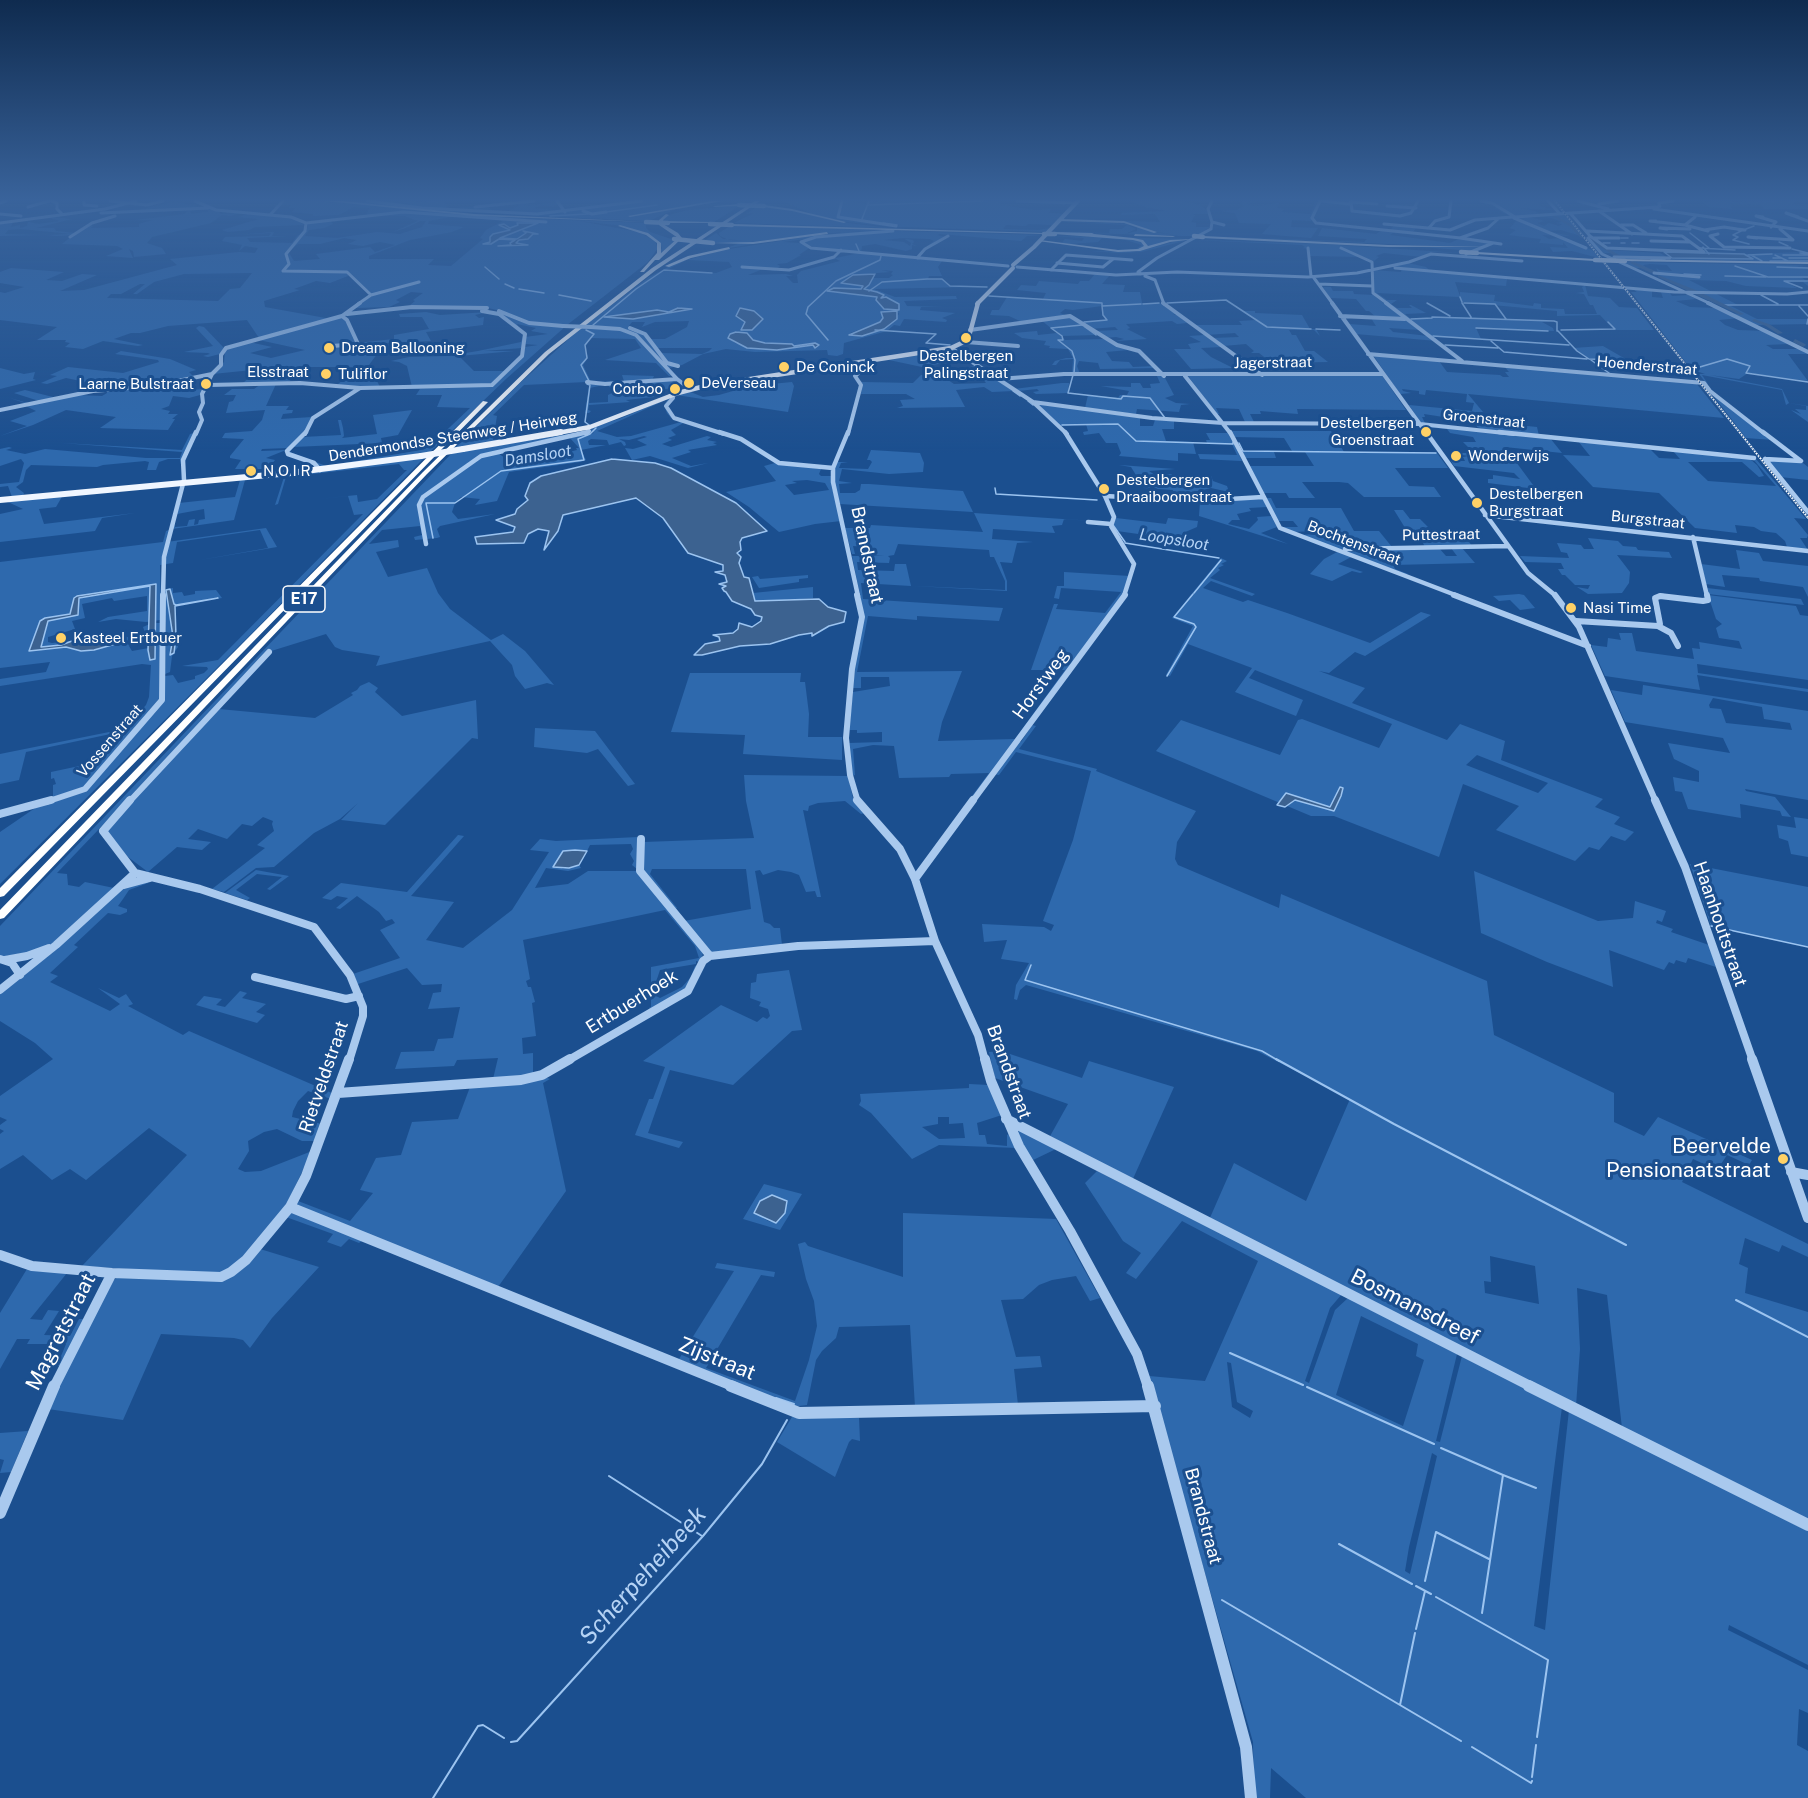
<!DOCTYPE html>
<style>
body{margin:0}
canvas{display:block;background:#1b4f8f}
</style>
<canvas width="1808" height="1798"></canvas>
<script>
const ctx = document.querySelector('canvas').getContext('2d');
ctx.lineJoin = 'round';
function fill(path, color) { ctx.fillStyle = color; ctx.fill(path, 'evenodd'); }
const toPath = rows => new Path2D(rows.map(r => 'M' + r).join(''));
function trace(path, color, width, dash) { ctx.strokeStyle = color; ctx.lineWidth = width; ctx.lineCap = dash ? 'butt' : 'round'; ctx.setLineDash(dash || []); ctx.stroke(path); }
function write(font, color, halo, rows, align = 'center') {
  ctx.font = font + ' "Public Sans",sans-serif'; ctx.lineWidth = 6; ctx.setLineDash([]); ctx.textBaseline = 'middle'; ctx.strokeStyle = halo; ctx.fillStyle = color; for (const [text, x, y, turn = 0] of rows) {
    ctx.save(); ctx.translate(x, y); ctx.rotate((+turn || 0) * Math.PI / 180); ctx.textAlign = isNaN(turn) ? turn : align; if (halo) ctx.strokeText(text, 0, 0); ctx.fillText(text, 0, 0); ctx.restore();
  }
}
const green = toPath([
 [284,201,317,201,510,218,506,220,515,218,646,223,646,228,650,232,677,241,659,254,662,248,660,242,645,232,615,225,579,221,639,232,655,241,658,248,648,262,567,325,530,322,505,312,480,306,409,306,415,301,413,300,423,293,411,292,396,300,400,302,389,307,356,308,341,316,372,296,347,272,348,276,330,283,316,281,294,289,300,290,264,301,265,307,331,319,301,327,342,317,346,320,357,343,394,339,394,335,429,329,422,317,400,317,399,314,426,312,440,315,488,312,475,315,479,318,484,317,483,325,426,332,431,341,385,343,369,365,380,387,412,387,407,366,399,362,391,361,409,357,447,356,478,351,521,342,524,333,522,348,484,351,514,351,459,356,474,371,505,371,492,384,495,384,521,360,525,347,538,345,525,344,525,337,548,334,531,331,536,328,517,324,519,328,501,314,484,310,502,313,530,324,566,326,506,379,430,452,326,468,291,454,288,451,303,437,341,435,338,420,341,420,343,428,344,436,342,438,377,434,373,415,412,410,398,435,381,438,382,443,293,447,290,452,326,466,421,450,431,445,470,408,437,407,442,395,416,395,420,389,362,389,337,385,344,379,363,380,357,367,309,367,288,382,281,383,243,383,253,374,254,371,252,370,213,374,224,362,225,350,249,342,272,347,250,353,271,358,305,350,259,340,300,327,259,338,247,320,168,326,140,333,131,333,114,339,143,345,138,346,103,341,83,349,65,347,70,343,65,342,66,340,37,340,57,327,0,320,0,292,5,293,24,287,0,283,0,272,11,268,64,272,46,280,62,281,82,274,97,275,60,291,84,290,177,265,170,259,239,252,255,253,258,248,245,246,239,251,242,245,222,241,225,237,269,236,271,233,233,235,235,235,274,232,272,236,287,236,247,238,250,242,292,243,297,236,307,230,308,223,334,218,364,215,335,218,331,222,333,224,324,228,309,230,305,236,337,238,377,232,400,234,422,227,426,221,420,221,408,227,393,232,418,221,404,216,367,215,369,208,353,207,339,215,313,216,313,214,292,212,296,208,289,208,291,205,279,205],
 [456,216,503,221,486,230,480,238,483,239,451,266,428,265,434,259,369,259,369,256,410,240,452,232,464,227,428,224,429,221],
 [344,238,357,240,348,244,363,246,380,242,395,245,375,252,370,247,316,254,320,259,294,261,289,253,285,254,293,243,296,244,288,252,298,244,320,244],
 [252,273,240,288,230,289,218,301,107,298,111,294,121,294,140,284,145,284,133,294,137,294,154,282,184,274],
 [343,201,367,201,412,207,415,205,403,202,444,201,447,208,443,209,486,206,493,211,505,213,523,203,529,203,523,205,526,206,558,202,562,208,557,205,554,205,554,207,545,205,532,208,552,210,556,213,612,206,621,201,717,201,673,210,649,221,438,211],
 [784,201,840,201,837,217,840,217,844,201,866,204,867,201,895,203,1000,201,1000,205,1035,210,1051,209,1049,213,1063,214,1052,225,1028,224,1026,226,1006,225,1003,229,1038,230,1051,228,1048,232,903,227,897,227,899,225,892,227,840,221,814,215],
 [1128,201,1183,201,1200,205,1207,210,1208,214,1191,214,1195,215,1191,222,1196,223,1196,227,1210,227,1197,236,1186,236,1054,232,1109,233,1110,229,1122,229,1127,225,1065,222,1110,223,1126,224,1136,229,1125,234,1137,231,1137,227,1154,232,1182,236,1157,232,1126,222,1064,219,1160,222,1155,214,1121,215,1122,213,1168,211,1145,207],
 [1239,201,1255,202,1246,204,1255,206,1279,203,1277,208,1284,209,1281,212,1305,214,1311,214,1315,202,1318,202,1311,221,1292,220,1291,227,1318,228,1311,238,1262,234,1271,224,1239,223,1235,213,1221,211,1237,210,1244,206,1241,204,1243,202],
 [1494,201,1540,201,1539,206,1553,210,1518,208,1535,211,1540,215,1529,217,1545,221,1537,223,1544,226,1549,223,1559,226,1562,224,1556,223,1562,222,1552,218,1537,216,1564,214,1581,236,1561,230,1547,231,1570,236,1542,235,1549,239,1561,238,1592,250,1599,258,1572,251,1553,252,1550,247,1568,248,1563,242,1563,245,1541,243,1539,243,1541,239,1509,235,1516,230,1510,228,1517,220,1495,208],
 [1795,201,1792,205,1808,206,1808,209,1764,209,1761,205,1729,203,1732,209,1708,207,1703,202],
 [174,202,205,208,190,211,191,214,208,212,208,209,218,211,221,214,240,213,231,216,222,215,211,223,152,237,147,243,162,248,166,254,134,257,133,251,129,249,133,258,106,256,123,249,117,246,62,244,73,235,57,236,47,235,72,234,21,229,8,230,5,234,41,235,0,236,0,224,13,222,11,227,20,225,20,228,27,226,28,222,23,221,39,224,60,221,50,218,52,217,72,219,36,228,54,228,56,231,75,233,74,235,91,225,93,226,91,228,139,227,139,224,153,220,135,220,185,214,188,210,130,212],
 [739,206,714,222,662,221,669,215,689,210],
 [758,206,798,212,840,222,889,228,734,223,754,213,746,214],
 [251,213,292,217,304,225,255,227,249,230,228,232,222,230,259,219,238,217],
 [1394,225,1416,228,1412,233,1457,238,1393,233,1390,235,1450,243,1459,239,1490,243,1473,251,1423,247,1461,247,1201,236,1364,242,1367,239,1318,236,1322,228,1376,234,1381,231,1390,231],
 [730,226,750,226,881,230,817,234,742,243,758,243,724,249,740,243,702,242,716,233,723,239,749,241,729,240,720,236,719,233],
 [858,231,892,231,887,234,896,231,1044,235,1027,236,1021,241,940,234,937,235,946,237,930,246,927,246,934,241,930,239,902,238,883,240,904,242,910,246,911,243,905,239,913,240,914,242,912,244,917,246,912,245,912,249,906,251,875,244,862,246,861,252,942,261,938,267,942,276,929,276,928,279,943,279,949,286,969,287,874,289,895,297,956,296,957,299,904,301,907,306,943,307,921,307,920,310,955,313,942,318,947,320,946,322,904,319,900,326,894,325,887,331,844,343,843,354,837,356,828,355,827,350,755,352,726,349,703,354,682,365,669,368,636,333,584,326,649,277,676,263,723,250,818,235],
 [805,239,804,245,860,253,811,263,836,259,840,261,801,271,797,275,798,283,793,283,786,276,793,276,786,274,748,275,763,269,775,271,780,266,777,264,787,263,801,255,799,255,809,248,799,243,783,242],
 [687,260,729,262,732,267,716,273,666,270],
 [881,270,893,271,891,274,893,275,889,278,872,278,863,289,884,296,830,292,834,288,861,289,863,286,842,283,845,280,858,281,866,280,850,280,853,275,890,272],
 [678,308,691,310,633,319,604,317,657,310,669,312],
 [897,311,899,314,884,329,862,336,850,335,850,333,880,322,887,312],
 [689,321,687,327,665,339,650,339,657,348,712,348,709,351,702,354,660,353,643,333,628,327,632,322,645,322,642,327,655,322],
 [736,332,746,333,753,340,765,343,792,344,793,346,815,343,816,348,813,345,777,350,758,349,735,343,728,336],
 [1586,232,1608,250,1660,253,1670,259,1675,259,1675,257,1753,260,1744,254,1806,252,1808,252,1808,262,1624,259,1615,253,1602,253],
 [1053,236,1187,239,1188,240,1141,252,1119,253,1091,251,1136,252,1184,239,1167,241,1130,252,1062,243,1065,239,1082,241,1084,238],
 [1102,238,1126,240,1142,245,1136,249,1117,250,1070,244,1098,242],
 [1195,240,1321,244,1461,253,1433,252,1422,257,1384,253,1376,256,1379,257,1374,261,1363,257,1310,256,1309,249,1303,248,1305,247,1302,245],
 [1622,262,1808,265,1797,266,1808,267,1808,278,1801,277,1808,282,1808,286,1803,282,1786,282,1797,288,1746,286,1726,281,1689,280,1738,305,1729,305,1757,319,1808,319,1808,324,1755,325,1733,314,1740,313,1653,273,1658,272,1656,268,1659,270,1672,271,1667,265,1650,264,1643,265,1645,267,1643,268,1635,268],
 [1408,263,1426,267,1430,271,1507,279,1506,286,1455,282,1460,296,1460,292,1495,295,1494,301,1533,306,1534,303,1541,304,1541,308,1564,309,1565,314,1597,314,1593,305,1590,305,1584,294,1576,293,1584,292,1582,287,1585,285,1588,296,1610,298,1619,307,1637,308,1654,330,1614,330,1600,315,1557,316,1557,311,1461,302,1459,297,1377,293,1387,300,1397,300,1391,304,1397,308,1412,308,1409,305,1411,305,1426,313,1405,314,1411,319,1457,317,1551,321,1542,322,1553,328,1554,331,1476,328,1481,339,1434,337,1444,345,1442,345,1437,341,1356,334,1349,324,1376,326,1371,318,1376,317,1369,311,1366,311,1356,299,1330,298,1323,287,1331,287,1333,291,1353,291,1354,294,1373,295,1420,330,1389,328,1393,332,1428,336,1374,293,1373,270,1401,272,1402,268,1391,267],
 [1095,274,1110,275,1102,284,1125,285,1123,292,1140,292,1142,303,1160,303,1176,314,1173,315,1177,315,1187,323,1177,324,1172,321,1126,324,1130,328,1127,329,1147,339,1116,341,1124,339,1116,337,1105,338,1094,331,1118,330,1115,327,1090,329,1080,322,1106,320,1102,315,1102,306,1073,310,1065,309,1060,313,1065,315,1022,322,1009,316,990,315,992,310,999,310,1007,297,1043,299,1046,293,1017,290,1021,285,1036,286,1039,281,1078,284,1080,281,1089,281],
 [1633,289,1652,291,1652,297,1663,298,1661,292,1669,292,1672,296,1688,295,1696,299,1676,301,1690,307,1716,308,1739,318,1719,320,1725,325,1738,330,1767,331,1788,344,1766,345,1773,349,1799,349,1808,354,1788,354,1808,381,1748,373,1739,379,1710,375,1782,389,1789,403,1808,406,1808,422,1791,410,1801,414,1795,409,1806,410,1806,406,1789,403,1786,405,1782,390,1702,375,1708,384,1706,383,1699,374,1705,374,1691,369,1631,292,1637,292],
 [1242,311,1255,311,1255,313,1302,315,1310,329,1316,329,1320,336,1314,330,1289,330,1292,335,1296,335,1305,351,1314,351,1328,362,1272,363,1259,353,1251,353,1254,351,1246,344,1223,346,1212,338,1239,337,1235,333,1206,335,1192,325,1242,325,1239,321,1256,320],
 [1069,317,1096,335,1061,336,1065,340,1104,339,1128,350,1106,352,1112,361,1129,362,1133,367,1155,366,1157,368,1100,369,1098,363,1079,361,1077,366,1080,374,1072,374,1073,359,1060,360,1056,365,1052,365,1055,361,1066,358,1073,358,1068,349,1049,348,1050,346,1044,345,1046,341,1022,338,1014,333,1037,331,1038,335,1057,333,1041,320],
 [199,326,204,327,224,348,220,354,208,357,203,356,210,354,208,353,184,352,213,346,196,328],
 [582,327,614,329,637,336,671,376,669,376,656,363,605,360,641,348,635,339,590,338,585,348,588,357,583,365,591,382,624,381,622,375,654,376,652,380,672,381,681,386,651,392,654,397,626,400,630,402,589,405,588,410,591,411,589,413,585,413,589,386,586,382,524,385,493,415,497,416,493,440,581,428,455,448,520,383],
 [607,384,614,392,608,395,608,402,589,403,590,388],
 [1204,335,1221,347,1201,348,1211,357,1233,368,1191,369,1174,349,1191,349,1188,344,1201,342,1189,336],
 [1603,346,1629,361,1590,359,1573,348],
 [121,351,170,359,196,370,189,372,194,377,190,379,185,387,191,387,190,390,203,389,200,395,189,398,173,396,169,406,161,409,170,411,168,414,178,414,172,419,175,419,168,430,100,428,116,417,66,410,33,425,0,436,27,426,10,421,36,411,26,406,0,409,25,403,10,398,31,404,39,401,14,393,25,390,57,398,78,395,102,396,107,393,107,390,156,385,134,379,132,383,133,386,97,390,95,384,66,378,47,384,41,383,57,376,50,375,68,367,123,373,159,362,158,360,115,354],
 [941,352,957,354,966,359,922,367,889,360],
 [1373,355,1439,361,1447,372,1500,375,1503,377,1509,377,1505,372,1509,372,1504,366,1696,383,1724,418,1468,394,1483,412,1475,412,1480,421,1537,427,1539,436,1550,438,1562,453,1505,447,1536,489,1488,483,1488,479,1493,479,1493,475,1520,479,1514,473,1454,466,1451,461,1465,461,1463,457,1468,456,1451,453,1474,453,1463,442,1476,442,1473,437,1450,433,1447,429,1425,427,1422,424,1483,429,1477,427,1472,413,1453,411,1450,418,1424,414,1425,417,1422,417,1425,423,1421,423,1409,405,1472,411,1474,403,1466,402,1467,394,1426,390,1425,395,1419,394,1419,391,1402,389,1403,391,1411,393,1400,394],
 [976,366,988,374,948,380,954,384,986,383,983,379,996,379,1013,391,992,392,984,387,956,390,965,407,897,408,903,406,900,400,915,399,906,394,861,394,862,387,859,380,862,382,913,383,921,375],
 [0,368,24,374,35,372,33,379,36,380,0,389],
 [1381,374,1406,410,1297,409,1298,414,1260,411,1261,414,1250,414,1254,422,1245,422,1239,409,1216,408,1219,414,1217,414,1188,376],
 [1157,376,1164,376,1174,395,1165,398,1176,403,1190,404,1181,405,1179,412,1137,409,1136,414,1085,408,1088,395,1118,398,1120,395,1127,395,1129,391,1101,386,1131,387,1131,383,1140,383,1143,388,1151,388,1150,384,1160,383],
 [792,382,794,386,788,412,676,395,688,391,703,397,719,395,740,389,741,387],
 [1062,383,1069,383,1068,393,1036,394,1033,392,1039,391,1037,389,1018,391,1014,389],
 [261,384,276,384,266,406,289,406,286,410,293,410,292,413,283,414,281,419,312,417,306,429,288,448,262,449,261,451,286,450,266,458,275,460,268,469,235,469,241,460,230,458,230,456,244,439,222,438,225,433,252,431,262,420,265,410,226,413,229,402,233,401,236,395,224,395,232,389,254,389],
 [1712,394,1773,440,1746,438],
 [671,397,665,406,669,414,685,422,671,430,676,435,668,438,672,440,662,444,671,447,707,436,711,437,707,440,717,442,713,443,717,445,688,450,691,452,672,458,691,466,708,463,688,468,650,456,632,460,625,448,633,449,647,445,637,440,647,437,644,436,629,440,619,439,625,442,626,445,624,446,621,442,609,445,607,440,591,439,588,441,589,445,606,445,581,450,586,460,580,462,509,472,497,501,475,505,480,499,461,497,455,503,452,512,458,519,495,514,440,526,437,529,440,537,437,538,415,540,414,537,422,535,420,526,382,530,369,544,398,540,399,547,376,552,388,577,427,568,438,593,450,609,491,640,503,634,525,651,554,685,547,683,525,689,515,676,512,665,490,641,376,666,380,656,342,650,335,647,326,634,268,652,57,873,67,874,68,885,79,887,85,882,114,888,52,944,36,951,0,957,0,926,452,453,586,431,498,453,509,461,536,453,543,457,563,456,561,454,577,450,576,448,579,448,570,438,594,433,590,431,593,427,619,419],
 [668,399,664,405,667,413,671,418,681,422,631,436,617,437,597,431],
 [1034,402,1140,418,1140,426,1153,426,1155,420,1174,421,1174,429,1162,429,1166,441,1193,442,1196,454,1178,453,1178,461,1119,456,1121,453,1117,443,1106,443,1099,433,1084,435,1083,432,1088,431,1086,424,1061,426],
 [1232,431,1331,431,1344,452,1437,453,1448,468,1395,468,1409,486,1434,487,1441,497,1364,497,1348,483,1339,482,1302,482,1315,498,1289,498,1286,493,1263,493,1249,466,1314,466,1305,452,1274,452,1276,458,1245,458,1242,451,1292,451,1284,438,1235,437],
 [194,433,185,462,181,465,180,459,168,459,159,462,156,470,147,470,149,462,145,461,103,465,97,467,31,465,26,470,23,482,16,487,24,493,23,496,12,497,8,486,0,487,0,484,19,482,24,463,21,459,0,466,0,449,9,447,12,448,6,450,25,454,45,449,146,458,180,458,182,452,62,443,182,450,190,434],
 [1206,433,1229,433,1242,461,1200,459,1198,454,1237,455,1232,444,1207,443,1206,440,1210,440],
 [1578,441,1651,450,1659,458,1680,459,1673,451,1750,459,1757,465,1764,476,1759,477,1742,462,1688,462,1708,481,1776,486,1752,458,1756,459,1806,519,1794,518,1808,535,1807,538,1800,538,1808,550,1787,547,1785,541,1776,533,1761,531,1754,527,1735,525,1737,533,1695,528,1659,493,1593,487,1563,455,1590,456],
 [871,450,920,453,924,463,923,472,889,474,842,469,839,481,852,483,839,484,840,493,855,493,860,490,861,484,869,484,963,491,973,512,840,504,831,484,841,521,815,524,779,532,749,507,726,492,776,481,764,466,775,463,821,469,819,474,821,476,831,476,834,462,848,462,841,463,839,468,868,469,872,462,870,460,839,460,867,460],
 [807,480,825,483,829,490,794,495,785,485,797,483,792,481],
 [425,457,252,633,0,884,0,832,41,804,81,792,164,698,165,676,173,675,178,683,195,679,195,676,204,673,208,669,207,667,182,666,218,660,363,514,354,515,348,496,319,499,357,495,358,502,377,499,407,470,404,470,399,464,286,477,278,504,275,505,284,477,266,478],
 [1767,459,1803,463,1808,467,1808,480,1780,477],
 [1119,465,1175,469,1149,471,1155,475,1172,474,1172,477,1162,477,1164,482,1183,482,1187,478,1211,476,1213,481,1227,486,1229,492,1211,488,1186,494,1191,499,1198,498,1201,501,1170,500,1173,490,1144,488,1131,467],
 [240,480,245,480,234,520,172,529,175,522,175,527,187,526,189,520,195,519,194,525,198,524,199,520,205,519,204,509,177,514,179,503,235,497],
 [63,495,56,507,39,509,44,524,135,513,102,518,95,531,0,542,0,514,23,509,8,502],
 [1265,498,1271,498,1276,508,1341,508,1354,531,1379,531,1392,547,1339,549,1300,535,1315,534,1313,531,1293,532,1280,527,1298,527,1293,521,1277,521],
 [1263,499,1267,507,1249,508,1251,511,1237,514,1240,520,1232,520,1228,524,1249,529,1258,520,1257,517,1271,516,1277,527,1261,533,1288,544,1199,516,1200,502],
 [1394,510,1403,510,1410,519,1420,519,1433,532,1462,532,1472,546,1425,547,1417,531,1407,531],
 [974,513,1107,522,1064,519,1062,525,1052,526,1055,533,993,529,992,539,1033,542,1017,543,1012,563,1000,562,1007,581,1007,591,914,586,1005,590,1005,581,994,557,990,557,989,550,898,544,894,555,888,556,890,558,889,563,857,562,858,570,894,571,895,564,906,564,911,586,861,583,863,599,1003,608,999,621,917,616,917,620,868,616,857,672,962,671,942,722,938,741,1015,739,1065,670,1031,670,1054,604,1058,604,1056,609,1105,613,1121,592,1061,588,1059,599,1054,598,1057,586,1064,586,1064,572,1130,576,1127,588,1017,742,1021,742,1032,725,1036,726,1019,749,1097,769,1096,771,1196,811,1177,842,1175,859,1178,865,1279,908,1281,894,1487,981,1494,1035,1614,1093,1614,1122,1644,1136,1658,1117,1752,1160,1749,1165,1727,1155,1717,1170,1693,1159,1682,1182,1808,1244,1808,1257,1782,1245,1779,1252,1745,1238,1739,1264,1748,1268,1745,1293,1808,1312,1808,1522,1622,1428,1607,1295,1577,1288,1580,1349,1576,1406,1209,1220,1234,1163,1306,1201,1350,1099,1257,1051,1026,985,1020,990,1017,1000,1014,999,1016,985,1029,963,1001,959,1007,940,984,942,982,924,1044,927,1051,931,1054,925,1043,921,1073,840,1091,771,1016,752,999,775,993,774,975,797,972,796,989,773,951,774,949,777,899,778,894,746,873,745,853,749,855,775,852,776,849,743,882,742,882,732,857,733,857,730,849,730,853,692,890,686,889,677,861,677,861,688,853,688,861,600,852,556,884,556,868,555,869,547,853,546,855,554,852,554,845,528,870,528,871,525,983,532],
 [1490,1256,1535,1266,1539,1304,1485,1293,1484,1281,1491,1282],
 [1116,518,1166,524,1168,518,1198,521,1197,527,1183,533,1182,536,1184,537,1181,540,1117,531,1113,525],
 [266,528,277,547,200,560,268,548,260,530,177,542,173,563,160,565,161,619,160,620,146,622,116,619,98,622,108,617,147,611,147,596,114,601,112,598,82,604,85,618,72,621,75,629,48,637,48,642,52,643,88,639,70,647,81,651,94,650,120,640,115,636,120,635,135,639,129,646,132,651,149,648,148,639,143,640,146,635,143,627,152,623,160,623,159,699,85,787,53,799,53,785,56,784,54,778,51,779,51,772,98,762,99,760,97,760,120,732,26,752,19,780,0,784,0,754,124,729,146,705,149,697,151,665,142,664,0,686,0,679,46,672,50,662,0,668,0,562,163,542,166,531,169,530,167,542],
 [1588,538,1618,541,1623,546,1636,547,1638,550,1669,552,1672,558,1617,555,1630,572,1629,583,1622,593,1588,594,1577,587,1588,589,1590,585,1575,585,1565,575,1562,575,1558,569,1564,569,1561,563,1525,562,1520,556,1569,558,1567,553,1561,552,1557,543,1581,545,1584,549,1594,549],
 [1439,548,1446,556,1457,556,1451,548,1462,548,1475,563,1393,565,1395,569,1408,574,1406,575,1346,552],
 [1736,550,1759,553,1763,561,1808,566,1808,597,1803,587,1760,581,1759,578,1722,575,1725,587,1706,584,1701,564,1740,569],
 [1339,551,1353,556,1338,564,1363,572,1360,573,1352,571,1332,581,1310,574,1324,559],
 [1221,558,1227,561,1221,564,1224,565,1218,568,1220,570,1210,578,1255,594,1252,596,1211,581,1203,588,1243,602,1248,600,1287,613,1370,643,1421,612,1431,615,1365,656,1355,652,1329,673,1319,671,1365,688,1352,703,1447,740,1460,724,1505,741,1501,760,1603,799,1595,807,1620,817,1614,824,1634,832,1625,841,1611,836,1599,850,1589,847,1575,861,1496,830,1519,806,1463,784,1439,857,1334,816,1311,816,1156,751,1181,720,1280,755,1298,720,1302,719,1379,748,1392,724,1255,670,1249,678,1303,700,1296,716,1235,692,1252,668,1188,644,1170,676,1166,675,1193,626,1172,618],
 [1477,755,1548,783,1538,793,1466,765],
 [808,575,808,578,799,579,799,582,759,588,752,577,758,576,760,579],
 [813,587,813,598,758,602,755,601,753,593],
 [173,588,173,593,182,592,184,596,195,594,195,591,216,590,222,598,173,606,178,647,172,656,170,672,165,674,166,634,164,590],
 [1707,588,1801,599,1804,605,1708,594],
 [1519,594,1524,595,1535,608,1520,610,1510,600,1499,601,1493,596],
 [1708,595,1796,606,1800,615,1808,616,1808,680,1697,664,1698,673,1808,689,1808,692,1697,675,1700,690,1605,676,1591,645,1607,647,1608,638,1621,640,1619,633,1632,633,1636,651,1694,659,1692,648,1700,649,1699,642,1742,649,1739,641,1719,638,1716,628,1722,624,1716,619],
 [690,673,801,673,800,682,805,682,809,714,808,737,842,737,842,760,743,754,745,735,671,732],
 [369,682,378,688,375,692,402,716,476,700,478,739,472,738,385,825,341,820,358,803,340,819,314,833,274,867,256,868,224,892,212,889,265,848,257,845,274,831,272,824,273,821,263,817,252,826,242,824,227,839,198,829,188,839,211,842,202,850,177,847,148,872,128,857,105,830,219,709,315,718,353,695,351,693,357,690,360,686],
 [1643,685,1808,711,1808,800,1745,789,1746,791,1775,797,1791,817,1782,816,1780,811,1740,804,1741,818,1688,809,1682,792,1675,791,1673,777,1699,782,1699,771,1674,759,1668,743,1730,753,1723,738,1625,722,1611,690,1642,695],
 [1713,698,1762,707,1764,719,1790,723,1792,730,1726,723,1721,709,1710,708,1709,705],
 [535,728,595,731,635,784,628,786,598,749,587,753,534,747],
 [744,775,848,776,853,798,865,813,861,814,845,801,818,803,809,806,808,811,803,810,821,897,817,897,815,891,806,892,799,875,791,872,778,870,763,875,760,870,755,871,764,922,770,924,774,928,780,928,782,945,712,953,684,921,751,909,746,869,652,869,650,874,677,908,675,909,643,871,644,842,754,838,746,801],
 [1794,817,1808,819,1808,857,1791,854,1788,841,1779,838,1777,825,1796,828],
 [458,835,464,836,411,896,454,902,426,940,463,948,512,910,549,852,530,850,540,839,556,841,638,837,637,869,632,865,634,861,630,854,633,849,631,844,590,845,587,851,575,850,562,869,579,865,581,868,568,871,546,868,535,888,568,884,588,871,636,871,703,952,702,958,699,962,696,961,696,964,660,970,655,985,656,996,660,998,682,987,691,977,695,966,699,965,686,990,651,1010,649,1008,651,1007,651,967,699,958,695,946,665,910,523,940,530,979,526,981,528,987,531,987,535,1002,532,1003,536,1036,522,1038,523,1054,533,1053,533,1076,493,1079,498,1058,457,1060,454,1066,395,1069,401,1052,434,1051,438,1039,453,1038,460,1007,428,1009,433,993,441,992,442,984,422,985,407,968,358,984,353,974,400,958,380,930,395,923,392,919,386,921,379,912,357,896,340,909,336,908,348,898,337,896,331,900,322,898,341,883,407,892],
 [1690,864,1808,887,1808,947,1711,926],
 [256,870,289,876,270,890,267,889,282,877,257,874,236,890,250,898,247,900,225,893],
 [1474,871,1598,921,1633,918,1635,901,1666,911,1662,922,1657,920,1656,923,1673,929,1671,932,1709,945,1716,967,1688,958,1686,963,1676,960,1674,964,1669,962,1664,970,1609,950,1613,987,1547,962,1481,933],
 [148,879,148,883,129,890,123,899,118,906,127,909,127,912,120,915,108,913,74,945,78,947,50,973,58,976,50,982,110,1011,120,1004,98,988,119,998,126,994,133,1004,128,1006,183,1035,189,1031,334,1094,331,1099,308,1091,298,1101,293,1111,292,1117,322,1124,316,1141,302,1141,277,1129,264,1132,248,1141,249,1151,238,1169,245,1172,261,1171,312,1151,284,1210,238,1264,218,1275,82,1266,187,1155,149,1128,86,1180,70,1169,52,1180,23,1155,0,1169,0,1134,4,1131,0,1129,0,1125,7,1120,0,1117,0,1096,53,1059,35,1043,0,1021,0,993,53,952,119,890],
 [789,970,802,1030,792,1031,733,1085,670,1070,648,1133,683,1142,679,1148,635,1135,649,1099,653,1099,665,1067,643,1061,721,1005,757,1022,763,1017,767,1019,770,1016,768,1009,759,1006,761,1002,750,998,751,983,756,982,757,974],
 [240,991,247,993,242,998,266,1004,256,1012,265,1015,257,1023,196,1005,204,996,222,999,216,1005,225,1007],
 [1001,1051,1082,1078,1089,1061,1174,1087,1132,1181,1049,1138,1068,1104,995,1078,989,1052],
 [545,1077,550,1079,543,1083,566,1191,498,1287,295,1206,298,1201,350,1221,373,1193,360,1190,376,1158,401,1155,412,1122,458,1119,470,1087],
 [969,1084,989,1085,1002,1115,977,1123,979,1135,985,1135,987,1144,1007,1146,1007,1135,1009,1134,1018,1148,939,1145,912,1159,871,1113,859,1105,861,1101,860,1094,969,1088],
 [938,1117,949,1117,949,1124,963,1123,965,1138,939,1139,922,1127,938,1124],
 [1019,1131,1024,1131,1056,1149,1031,1161,1016,1134],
 [1097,1171,1342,1294,1330,1308,1305,1381,1309,1383,1335,1310,1348,1298,1457,1354,1436,1441,1440,1442,1462,1356,1562,1407,1534,1626,1545,1630,1569,1410,1808,1531,1808,1665,1729,1625,1728,1630,1808,1670,1808,1713,1799,1709,1797,1745,1808,1751,1808,1798,1306,1798,1271,1768,1270,1798,1254,1798,1253,1742,1149,1376,1205,1381,1258,1261,1182,1221,1136,1279,1126,1273,1141,1253,1123,1241,1085,1183],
 [1361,1316,1418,1344,1416,1356,1424,1360,1403,1426,1336,1395],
 [1227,1362,1231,1363,1237,1402,1253,1411,1250,1418,1232,1407],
 [1432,1453,1437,1456,1410,1574,1405,1571,1409,1547],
 [764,1184,802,1194,780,1230,743,1219],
 [778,1197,787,1201,781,1219,776,1223,768,1221,763,1218],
 [291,1211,363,1240,359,1243,349,1239,341,1247,327,1242,333,1234,286,1217],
 [903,1213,1056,1219,1100,1298,1090,1301,1076,1276,1052,1280,1039,1285,1023,1299,1001,1300,1016,1357,1040,1356,1042,1367,1014,1369,1018,1405,915,1407,910,1325,839,1327,836,1338,822,1351,816,1360,807,1405,791,1407,679,1359,734,1271,715,1268,717,1263,775,1272,774,1277,761,1275,706,1368,795,1401,809,1360,817,1326,814,1301,806,1279,798,1244,805,1242,808,1246,903,1277],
 [260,1249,319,1267,272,1318,250,1348,243,1340,234,1338,161,1334,123,1420,48,1409,110,1282,117,1278,217,1280],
 [27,1269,67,1273,30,1319,42,1320,48,1310,59,1311,44,1335,70,1336,79,1319,84,1319,60,1366,57,1366,66,1344,27,1344,30,1339,17,1339,0,1369,0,1313],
 [792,1417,859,1418,860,1441,852,1439,849,1442,835,1477,777,1442],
 [28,1431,11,1472,0,1473,4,1460,0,1459,0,1433]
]);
const water = toPath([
 [517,223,538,223,500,238,517,239,526,233,523,231,538,234,533,234,528,239,519,240,516,243,528,245,498,246,511,245,510,243,515,240,499,239,491,244,483,244,490,242,490,237,493,234,510,230,499,225,504,224,510,228,518,225,517,223],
 [1664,252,1744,254,1753,259,1672,258,1664,252],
 [875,274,869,285,864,289,877,292,884,295,881,298,886,297,899,304,899,310,884,309,876,300,877,297,827,291,834,288,861,289,863,286,841,283,853,275,875,274],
 [678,308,692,309,633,319,604,317,657,310,669,312,678,308],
 [740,308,754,311,763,319,752,330,741,330,745,322,736,316,740,308],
 [897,311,897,319,884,329,862,336,849,335,880,322,883,318,881,312,897,311],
 [736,332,747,333,753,340,765,343,792,344,794,346,815,343,819,345,815,348,813,345,777,350,747,348,728,338,730,334,736,332],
 [612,459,655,463,671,468,736,503,767,531,742,538,740,542,741,550,737,553,741,557,739,563,744,577,749,578,755,601,819,599,828,607,846,612,844,622,829,626,812,636,812,633,799,635,770,644,740,646,702,655,694,655,705,644,720,641,719,637,713,635,733,633,738,629,739,623,752,627,761,621,762,617,755,615,751,609,732,601,726,592,724,591,722,588,726,586,719,584,727,582,725,575,715,572,723,571,723,565,688,553,663,518,636,498,563,515,558,531,544,550,549,531,538,529,528,534,524,543,477,544,475,537,513,532,515,527,496,520,515,514,517,509,528,500,525,496,530,483,541,476,612,459],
 [156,584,155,659,150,660,148,650,150,586,79,598,78,615,48,621,41,647,61,645,75,640,89,641,108,637,116,637,121,640,119,643,94,650,81,651,66,647,29,651,40,621,45,618,70,614,74,598,77,596,156,584],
 [170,589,174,604,176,605,218,598,175,606,176,637,174,653,170,655,173,637,166,590,170,589],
 [1340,787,1343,788,1341,796,1334,811,1295,800,1285,807,1277,805,1286,793,1330,807,1340,787],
 [575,850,587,851,579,865,569,868,553,867,563,851,575,850],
 [772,1195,787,1201,785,1213,776,1223,754,1213,760,1201,772,1195]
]);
const streamFar1 = toPath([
 [868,205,983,201],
 [606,212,657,205],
 [550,216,588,214],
 [862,219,869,201],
 [883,223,897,225],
 [1746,229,1754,226],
 [1741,231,1733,235,1738,237,1733,240,1749,244],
 [1690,233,1709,248],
 [1621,238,1628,238],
 [1779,242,1788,246],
 [1603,243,1610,243],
 [1621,243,1625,243],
 [1632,243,1639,243],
 [856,244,859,251],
 [1703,247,1709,254],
 [1700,248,1735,250],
 [1792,249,1808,253],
 [1800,253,1808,254],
 [1748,255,1772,254],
 [1751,255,1762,261],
 [1775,255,1788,261],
 [1783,255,1808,255],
 [1773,258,1781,258],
 [1789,258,1808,258],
 [1651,259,1665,260],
 [1770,261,1808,261],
 [1735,266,1768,277,1808,277],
 [485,267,499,279],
 [1777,267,1808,268],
 [1684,274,1701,275],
 [1725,276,1766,277],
 [505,284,514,288],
 [1802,288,1784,281,1808,281],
 [519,289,544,293],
 [869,291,882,282,927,279,942,279,950,286,987,287],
 [559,295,591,301],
 [1761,295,1778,304],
 [989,296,1102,303,1102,305],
 [1460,297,1462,302],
 [1167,303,1226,300,1267,327,1311,329],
 [1427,303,1450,316],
 [1462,303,1471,317],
 [1464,303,1495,304,1506,319],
 [1143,304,1159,303],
 [1723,305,1808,305],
 [1799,306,1808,316],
 [1432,317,1554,321,1557,322,1557,331],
 [1411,319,1432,318],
 [1084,322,1107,320,1103,315,1102,306,1141,304],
 [1807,324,1808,319],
 [593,325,636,289,664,270,712,273],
 [1085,327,1096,335],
 [1476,328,1548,331],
 [1316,329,1340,330],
 [586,330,594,334,585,345,587,358,581,365,589,381],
 [875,330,936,334,926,343,950,345],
 [1561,330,1615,329,1608,322],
 [1558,331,1577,351,1589,359,1619,360,1686,369],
 [1433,336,1569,345],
 [828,340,806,314,808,307,836,281,880,260,881,256],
 [1491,341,1504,352,1587,359],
 [1445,345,1498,348],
 [944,354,961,357],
 [1591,360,1609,373],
 [1693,369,1727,359,1750,366,1746,373,1808,382],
 [1074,373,1075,360,1072,351,1058,340,1063,340,1062,336,1051,328,1082,325],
 [1073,375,1068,393,1121,399,1123,396,1150,398,1165,418],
 [587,384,590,385,585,422,589,425],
 [1013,391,1020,396],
 [1028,401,1033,405],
 [1062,425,1118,424,1136,441,1233,444,1233,442],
 [1239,443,1243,451,1436,453],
 [995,488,996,494,1097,500],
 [1113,525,1125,542],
 [433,538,426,503,455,503,501,471,584,460,578,439,590,434,596,428],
 [1125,543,1219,558],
 [1194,593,1221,560],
 [1167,676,1196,627,1194,624,1174,617,1193,594],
 [1711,926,1808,947],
 [1031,965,1025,980,1262,1051,1279,1061]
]);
const stream = toPath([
 [1276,1059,1394,1124,1626,1245],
 [1736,1300,1808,1337],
 [1230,1353,1303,1385],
 [1307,1387,1434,1444],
 [776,1398,794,1404],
 [1441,1448,1503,1475],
 [609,1476,702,1536],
 [1339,1544,1412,1584],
 [1425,1581,1436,1532,1489,1559],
 [1416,1586,1431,1594],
 [1436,1597,1548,1660,1537,1737],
 [1222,1600,1461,1741],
 [1482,1613,1503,1475,1536,1488],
 [1416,1629,1425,1591],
 [1400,1705,1415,1633],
 [511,1742,517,1741,703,1536,762,1464,787,1420],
 [1472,1747,1531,1783,1532,1781],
 [1532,1777,1536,1745],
 [433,1798,478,1726,483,1725,504,1738]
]);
const river = toPath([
 [1550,201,1554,201,1559,210,1557,210,1550,201],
 [1552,214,1571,224,1583,238,1581,238,1569,226,1552,216,1552,214],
 [1588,237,1590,237,1622,257,1618,258,1588,239,1588,237],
 [1632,261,1655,271,1655,272,1651,273,1630,263,1632,261],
 [1658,275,1698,291,1744,314,1740,315,1658,277,1658,275],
 [1754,319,1769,324,1783,333,1778,334,1766,326,1752,321,1754,319],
 [1795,339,1805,344,1806,345,1803,347,1793,342,1795,339]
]);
const minorFar6 = toPath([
 [52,201,57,203,57,209,62,214],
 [110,201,147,205,163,201],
 [195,201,216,210,291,217,306,223],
 [368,201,422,208,537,214,642,201],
 [557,201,565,212],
 [842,201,838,217,896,226],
 [1017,201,1076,203],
 [1320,201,1312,218,1316,223,1461,238],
 [1322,201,1349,204],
 [1351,201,1352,211,1400,216,1411,213,1418,201],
 [1481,201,1492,203,1515,217,1657,207,1660,206,1659,203],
 [1548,201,1560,214],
 [1578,201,1608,209],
 [84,202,84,205,97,206],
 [1350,202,1377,204],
 [0,203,6,201],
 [1659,203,1673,201],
 [1599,204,1618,201],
 [1387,206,1416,208],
 [28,207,49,201],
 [475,207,534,201],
 [1654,209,1808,231],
 [583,211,592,214,606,212],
 [1599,211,1632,234],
 [101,213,208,208],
 [1570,213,1590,236,1607,248,1704,252,1682,236,1587,231],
 [0,214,21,216],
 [271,214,283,201],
 [1695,217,1685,225,1708,231],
 [1763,217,1756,216,1776,222,1771,227],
 [1798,217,1786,213,1808,221],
 [1514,218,1586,248],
 [1498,219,1488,228,1460,238,1501,244],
 [1656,221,1650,221,1685,225],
 [1212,222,1224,225],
 [0,223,105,209,136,201],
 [306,223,403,212,546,222],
 [306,223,305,231,286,254,289,264,283,271,347,272,371,295],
 [1384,224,1450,230,1475,220,1512,217],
 [1621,225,1633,225,1646,233],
 [1429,228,1435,221,1449,217,1451,201],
 [1667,229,1660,228,1690,229],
 [1737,229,1745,230,1739,230,1737,229],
 [1704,230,1724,227,1737,229],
 [893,231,816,237,801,242,811,248,1008,266],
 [1718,234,1710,236,1724,247,1790,248],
 [70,237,92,223,115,216],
 [1588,238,1602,254,1711,304],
 [1593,238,1619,238],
 [1757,238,1748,237,1793,240,1780,229],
 [1651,241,1690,242],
 [1308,248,1311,276],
 [1341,248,1372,262,1373,293,1388,304],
 [1466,254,1493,243],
 [1614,257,1670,258],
 [917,258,925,249,948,236],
 [1057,263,1103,267,1113,259],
 [742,267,789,270,834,257,841,250],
 [1017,267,1116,275,1177,272,1308,277,1357,273,1409,262,1431,254,1522,261],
 [1395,268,1674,292,1787,294,1808,292],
 [1051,270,1066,255,1132,260],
 [1654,273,1699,277],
 [1141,274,1138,272,1157,258,1211,229,1212,222,1208,209,1212,201],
 [1145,276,1155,280,1164,304],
 [1314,278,1333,304],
 [1319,284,1372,286],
 [358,304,371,295,419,282]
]);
const minorFar5 = toPath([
 [1163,303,1262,375],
 [1332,303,1427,434],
 [1386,303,1462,361],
 [1708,303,1808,352],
 [499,311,529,323,563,326],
 [347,314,412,307,487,308],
 [1340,316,1405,319],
 [591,327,620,329,636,335,677,379,690,389],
 [630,328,645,334,667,363,678,366],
 [970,330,1070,316,1117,345,1139,351,1164,376],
 [966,342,1018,346],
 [332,346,358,344,347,320,342,316],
 [951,348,1033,402,1067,434],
 [1368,354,1704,383,1710,391,1765,434],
 [1185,376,1231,434],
 [999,379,1064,374,1382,374],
 [587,382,605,384,677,379],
 [208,385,300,383,360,388,492,385,522,356,525,334,499,314,482,311,486,308],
 [670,396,673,398,666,406,674,418,724,434],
 [1033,402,1152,418,1223,423,1420,424,1514,434],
 [0,410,93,391,153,386,212,374,221,365,221,355,226,348,342,316,360,303],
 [196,434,202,420,199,412,203,403,202,394,212,374],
 [305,434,313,418,360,388],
 [586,434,589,431,587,428],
 [848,434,861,385,855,376,871,363,869,361]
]);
const minorFar4 = toPath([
 [306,432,287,451,288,454,314,463,320,470],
 [719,432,741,439,779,463,833,468],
 [848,432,833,468,833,482,858,596],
 [1065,432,1105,496,1114,517,1111,526,1134,564,1124,596],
 [1230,432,1280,528,1458,596],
 [1426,432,1528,573,1556,596],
 [1499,432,1754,458],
 [1763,432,1801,461,1765,459],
 [1765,459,1808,512],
 [1105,496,1196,501,1263,497],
 [1485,515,1808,551],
 [1088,522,1111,524],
 [1693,537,1707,596],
 [426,544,419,505,423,497,481,456,588,432],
 [1345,549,1508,546],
 [163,596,164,557,184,480,183,460,196,432],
 [1659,596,1663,596]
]);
const minorFar3 = toPath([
 [857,595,862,617,852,669,846,738,850,775,858,802],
 [1454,595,1588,646],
 [1555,595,1579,627,1656,802],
 [1576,621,1658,626],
 [1678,646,1671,633,1658,626,1660,624,1655,598,1660,596,1703,601,1708,600,1707,595],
 [46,802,85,789,162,700,163,595],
 [129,802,269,652],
 [972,802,1125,595]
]);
const minorFar2 = toPath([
 [130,800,103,831,135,873],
 [857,800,900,849,915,879,935,941,978,1035,985,1061],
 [1655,800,1685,867,1753,1061],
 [0,814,51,800],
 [641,839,640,871,710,956],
 [915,879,973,800],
 [124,885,150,878],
 [0,959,12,963,20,975],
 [5,960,27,956,49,948],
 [255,977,346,999,359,996],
 [0,990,56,945,135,873,200,889,314,927,350,975,363,1007,363,1016,349,1061],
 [567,1061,688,991,703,961,710,956,798,946,935,941]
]);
const minorFar1 = toPath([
 [985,1059,991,1081,1019,1146,1070,1231,1137,1354,1148,1387],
 [1752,1059,1808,1218],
 [338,1093,521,1080,542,1075,570,1059],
 [1006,1119,1532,1387],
 [1791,1172,1808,1175],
 [290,1207,735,1387],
 [0,1255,32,1266,112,1273,221,1277,231,1272,246,1260,290,1207,306,1176,349,1059],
 [54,1387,112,1273]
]);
const minor = toPath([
 [731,1386,799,1413,1155,1406],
 [1148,1386,1246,1747,1251,1798],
 [1529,1386,1808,1525],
 [0,1513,54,1386]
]);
const majorFar2 = toPath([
 [1013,265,1034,247,1078,201],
 [977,304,1013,268]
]);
const majorFar1 = toPath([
 [552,434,590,427,678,393,705,386,951,348,968,340,978,303]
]);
const major = toPath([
 [463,449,561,432],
 [0,500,290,473,421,456]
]);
const highway = toPath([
 [325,201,343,201,474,214,648,222,474,216,325,201],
 [712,201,723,201,630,217,628,216,712,201],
 [755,201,760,201,656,270,549,354,427,474,4,918,0,919,0,910,423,472,545,352,652,268,755,201],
 [739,204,740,206,713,207,715,206,739,204],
 [764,205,792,209,846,222,844,223,792,211,763,207,764,205],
 [666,214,669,215,663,220,663,224,678,233,682,238,659,260,655,260,644,272,640,272,657,253,657,243,646,235,618,226,620,225,648,233,661,243,661,253,678,238,659,225,659,220,666,214],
 [1060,219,1124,221,1157,232,1154,233,1124,223,1059,221,1060,219],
 [668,221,712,222,714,223,667,223,668,221],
 [732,224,1044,233,1046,234,731,226,732,224],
 [827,232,828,234,753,244,711,243,753,242,827,232],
 [1055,232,1092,233,1094,234,1133,238,1143,240,1148,246,1170,240,1194,239,1170,242,1140,251,1118,252,1038,241,1040,240,1118,250,1138,249,1144,246,1141,242,1133,240,1054,234,1055,232],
 [1135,234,1173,236,1175,237,1134,236,1135,234],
 [1203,236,1388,245,1489,247,1388,247,1202,238,1203,236],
 [729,247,730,249,691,258,669,267,665,266,688,256,729,247],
 [1477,252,1595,259,1597,260,1595,261,1475,254,1477,252],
 [1622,259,1808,262,1808,264,1620,261,1622,259],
 [483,401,488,402,4,896,0,897,0,888,483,401]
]);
const rail = toPath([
 [1555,201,1808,518]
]);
const minorBridge = toPath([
 [563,326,591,327]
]);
const majorBridge = toPath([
 [421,456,463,449]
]);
const highwayBridge = toPath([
 [739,205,764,206],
 [646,222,668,223],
 [710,224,732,225],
 [1044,234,1055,234],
 [1194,236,1203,237],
 [674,239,713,243],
 [1461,252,1477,253],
 [1595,260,1625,261]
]);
const markers = [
 [966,338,6,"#ffd166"],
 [329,348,6,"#ffd166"],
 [784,367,6,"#ffd166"],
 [326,374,6,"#ffd166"],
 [689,383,6,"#ffd166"],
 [206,384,6,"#ffd166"],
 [675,389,6,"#ffd166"],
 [1426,432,6,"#ffd166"],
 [1456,456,6,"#ffd166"],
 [251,471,6,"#ffd166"],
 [1104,489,6,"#ffd166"],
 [1477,503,6,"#ffd166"],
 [1571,608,6,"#ffd166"],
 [61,638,6,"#ffd166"],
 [1783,1159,6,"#ffd166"]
];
const farPoinames = [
 ["Dream Ballooning",341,348],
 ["Destelbergen",966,356,"center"],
 ["Palingstraat",966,373,"center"],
 ["De Coninck",796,367],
 ["Tuliflor",338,374],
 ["DeVerseau",701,383],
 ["Laarne Bulstraat",194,384,"right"],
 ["Corboo",663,389,"right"],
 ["Destelbergen",1414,423,"right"],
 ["Groenstraat",1414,440,"right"],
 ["Wonderwijs",1468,456],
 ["N O I R",263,471],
 ["Destelbergen",1116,480],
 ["Draaiboomstraat",1116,497],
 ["Destelbergen",1489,494],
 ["Burgstraat",1489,511],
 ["Nasi Time",1583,608],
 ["Kasteel Ertbuer",73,638]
];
const farStreetnames = [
 ["Jagerstraat",1273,363,-1],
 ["Hoenderstraat",1647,366,5],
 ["Elsstraat",278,372],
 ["Groenstraat",1484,419,6],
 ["Dendermondse Steenweg / Heirweg",453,437,-9],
 ["Burgstraat",1648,520,6],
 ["Puttestraat",1441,535,-1],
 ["Bochtenstraat",1354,543,21],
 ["Vossenstraat",110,741,-49]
];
const farWaternames = [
 ["Damsloot",538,456,-9],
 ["Loopsloot",1174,540,9]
];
const shields = [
 [304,599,42]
];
const shieldNames = [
 ["E17",304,599]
];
const streetNames = [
 ["Brandstraat",867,555,78],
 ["Horstweg",1041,684,-54],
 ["Haanhoutstraat",1720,924,71],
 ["Ertbuerhoek",632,1002,-32],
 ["Brandstraat",1009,1072,70],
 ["Rietveldstraat",324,1077,-71],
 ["Brandstraat",1203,1516,75]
];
const nearPoinames = [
 ["Beervelde",1771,1147],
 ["Pensionaatstraat",1771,1171]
];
const nearStreetnames = [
 ["Bosmansdreef",1415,1307,27],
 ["Magretstraat",61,1332,-63],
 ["Zijstraat",717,1359,22]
];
const nearWaternames = [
 ["Scherpeheibeek",643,1576,-48]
];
fill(green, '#2e69ad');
fill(water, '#3c6290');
trace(water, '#9cc4f0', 1.5);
trace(streamFar1, '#9cc4f0', 1.5);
trace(stream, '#9cc4f0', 2);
fill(river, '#3c6290');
trace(minorFar6, '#a9c9ee', 3);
trace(minorFar5, '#a9c9ee', 4);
trace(minorFar4, '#a9c9ee', 4.5);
trace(minorFar3, '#a9c9ee', 6);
trace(minorFar2, '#a9c9ee', 8);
trace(minorFar1, '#a9c9ee', 10);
trace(minor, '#a9c9ee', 12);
trace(majorFar2, '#f0f6ff', 4);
trace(majorFar1, '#f0f6ff', 4.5);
trace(major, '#f0f6ff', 6);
fill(highway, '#fff');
trace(rail, '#fff', 2);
trace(rail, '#1b4f8f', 1.5, [1.5]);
trace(minorBridge, '#a9c9ee', 4);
trace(majorBridge, '#f0f6ff', 6);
trace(highwayBridge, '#fff', 4.5);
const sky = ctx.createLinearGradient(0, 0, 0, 453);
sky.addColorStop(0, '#0f2b4f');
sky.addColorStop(0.44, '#39639b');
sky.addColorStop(1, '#39639b00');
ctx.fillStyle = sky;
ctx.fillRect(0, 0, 1808, 453);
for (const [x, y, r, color] of markers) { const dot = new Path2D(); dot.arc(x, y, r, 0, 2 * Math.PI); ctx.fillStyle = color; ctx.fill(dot); trace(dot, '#1b4f8f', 2); }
write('15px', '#fff', '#1b4f8f', farPoinames, 'left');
write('15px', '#fff', '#1b4f8f', farStreetnames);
write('italic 16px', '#b5d3f5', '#1b4f8f', farWaternames);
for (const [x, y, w] of shields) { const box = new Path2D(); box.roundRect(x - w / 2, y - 13, w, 26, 4.5); ctx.fillStyle = '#1b4f8f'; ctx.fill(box); trace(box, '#fff', 1.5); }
write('bold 16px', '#fff', null, shieldNames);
write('18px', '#fff', '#1b4f8f', streetNames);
write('21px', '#fff', '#1b4f8f', nearPoinames, 'right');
write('21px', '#fff', '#1b4f8f', nearStreetnames);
write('italic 24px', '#b5d3f5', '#1b4f8f', nearWaternames);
</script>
